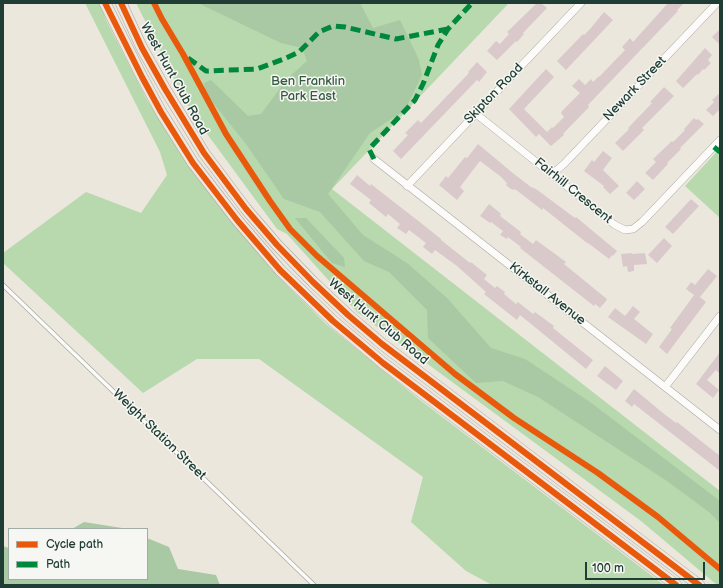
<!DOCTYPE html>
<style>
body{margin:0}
#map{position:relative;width:723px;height:588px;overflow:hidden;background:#ece7dd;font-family:"Balsamiq Sans",sans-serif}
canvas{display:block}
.frame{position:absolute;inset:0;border:4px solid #1f3d34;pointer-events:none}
.legend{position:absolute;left:8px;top:528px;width:140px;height:52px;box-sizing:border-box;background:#f6f6f2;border:1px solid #a0aca6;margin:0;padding:5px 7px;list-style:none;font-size:12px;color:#1f3d34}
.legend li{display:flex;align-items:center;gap:8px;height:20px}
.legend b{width:20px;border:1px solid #a0aca6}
.scale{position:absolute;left:585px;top:562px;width:120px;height:18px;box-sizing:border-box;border:2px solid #1f3d34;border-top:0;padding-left:5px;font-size:12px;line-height:14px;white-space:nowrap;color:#1f3d34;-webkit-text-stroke:3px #f6f6f2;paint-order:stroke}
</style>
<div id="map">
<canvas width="723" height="588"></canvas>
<div class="frame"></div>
<ul class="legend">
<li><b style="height:5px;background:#e8590c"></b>Cycle path</li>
<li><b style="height:5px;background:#00873e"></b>Path</li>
</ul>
<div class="scale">100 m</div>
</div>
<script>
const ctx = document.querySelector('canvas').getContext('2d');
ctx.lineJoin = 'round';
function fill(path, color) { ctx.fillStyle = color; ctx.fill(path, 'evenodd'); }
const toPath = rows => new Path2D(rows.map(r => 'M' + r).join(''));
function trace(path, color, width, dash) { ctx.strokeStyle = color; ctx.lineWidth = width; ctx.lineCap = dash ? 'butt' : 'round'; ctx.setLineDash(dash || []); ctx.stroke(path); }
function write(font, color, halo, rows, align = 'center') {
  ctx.font = font + ' "Balsamiq Sans",sans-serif'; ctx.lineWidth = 3; ctx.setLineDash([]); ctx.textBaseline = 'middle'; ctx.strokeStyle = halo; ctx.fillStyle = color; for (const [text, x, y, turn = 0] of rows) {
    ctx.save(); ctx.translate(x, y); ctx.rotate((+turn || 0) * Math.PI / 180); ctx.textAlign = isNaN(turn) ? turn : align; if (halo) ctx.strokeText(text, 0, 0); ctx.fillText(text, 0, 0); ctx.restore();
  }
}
const green = toPath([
 [85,3,100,3,106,20,147,100,194,174,271,269,326,324,420,400,664,585,492,585,466,571,411,522,423,477,259,359,197,359,143,393,3,263,3,253,86,192,141,213,167,175,160,152],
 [136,3,509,3,332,189,720,491,720,585,717,585,641,521,357,312,287,234,277,229,191,112],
 [720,148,720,218,685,186]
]);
const forest = toPath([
 [198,3,360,3,373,28,400,20,419,60,422,75,405,110,370,133,328,194,363,235,407,263,447,298,491,348,525,359,590,402,720,501,720,523,709,512,667,481,538,397,503,381,476,383,428,338,427,310,389,272,364,261,320,212,284,199,246,144,206,94,204,83,211,80,248,116,261,114,287,79,307,61,302,48,281,43],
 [295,218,306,218,344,258,345,267,332,263],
 [84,522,122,528,125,529,72,529],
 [147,538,169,547,178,569,216,575,220,585,3,585,3,546,9,548,9,579,147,579]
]);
const building = toPath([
 [537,3,541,3,547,8,523,33,524,34,517,42,516,41,497,60,487,51,496,41,500,44,509,34,507,32],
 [668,3,684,3,677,10,678,11,588,105,589,107,563,134,564,135,551,146,539,134,536,137,509,109,546,69,554,77,524,109,547,132,552,127,553,128,564,117,561,113,562,111,580,93,572,86,579,79,585,85,591,79,593,82,599,76,599,77,625,50,622,47,630,38,633,42],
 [604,12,613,20,566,70,557,61,583,34,584,35,590,29],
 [720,29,720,45,712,37],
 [705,48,712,55,708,60,711,63,704,70,703,69,698,75,697,74,683,88,676,81],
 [477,62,487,72,479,82,477,80,401,159,393,151,408,135,405,133,418,120,421,123,469,73,468,72],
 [664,87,674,96,642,128,644,130,623,151,615,143,629,129,628,128,652,103,650,102],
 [720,93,720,109,713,116,706,110,714,102,712,100],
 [694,118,696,120,698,119,704,124,680,148,681,149,667,163,668,164,653,180,645,173,656,162,653,159,672,141,673,142,685,130,684,129],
 [478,144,514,174,531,187,536,189,575,218,576,217,617,251,613,256,612,255,609,259,588,243,587,243,543,208,542,210,515,189,514,190,511,189,506,185,507,183,500,176,480,161,460,187,464,191,457,200,439,185,446,176,448,178,465,157,467,158],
 [603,151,612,158,603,170,619,186,610,194,603,187,604,186,584,171,592,160,594,162],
 [357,175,370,186,371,184,381,192,421,223,441,239,441,240,470,263,471,262,487,275,484,279,495,288,497,286,505,292,504,294,516,304,518,302,533,314,535,312,554,326,553,328,593,360,586,369,520,315,517,320,484,294,486,292,457,266,435,250,432,254,423,247,426,243,409,230,406,234,397,228,400,224,388,214,386,217,369,203,371,200,350,184],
 [637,181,645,189,634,200,626,193],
 [691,199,699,206,673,234,665,227],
 [489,204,499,212,501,214,500,216,521,232,520,234,533,244,536,240,566,262,564,264,607,299,606,301,600,308,595,304,594,306,520,248,521,247,508,237,507,239,500,235,503,231,491,222,490,223,480,216],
 [664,238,672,246,657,263,648,255],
 [632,253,632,254,645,253,647,264,634,265,634,271,628,272,627,266,623,267,621,254],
 [708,269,717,276,700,297,706,302,667,354,659,347,672,329,670,328,694,295,686,289,691,282,695,285],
 [633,306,640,312,634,319,653,334,646,344,608,317,615,308,625,316],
 [720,352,720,374,716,370,707,380,719,390,713,398,696,384],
 [605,366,623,381,616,390,597,376],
 [634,389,663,413,676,423,677,422,720,456,720,471,634,404,632,407,625,401]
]);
const service = toPath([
 [3,285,314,585]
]);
const minor = toPath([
 [475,113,615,225,625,230,633,229,642,222,720,140],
 [374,159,720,430],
 [552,174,564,164,717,3],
 [407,186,581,3],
 [665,387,720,316]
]);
const primary = toPath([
 [105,3,142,77,161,112,193,163,237,220,280,270,333,321,383,363,676,585],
 [121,3,142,48,165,89,204,153,246,209,277,245,313,282,348,315,382,344,699,585]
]);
const quiet = toPath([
 [188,58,206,71,257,69,284,59,299,52,319,32,333,26,345,27,396,39,448,29],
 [714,147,720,152],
 [374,159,369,149,415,100,423,84,438,45,448,29,472,3]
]);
const cycleway = toPath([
 [105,3,142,77,161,112,193,163,237,220,280,270,333,321,383,363,676,585],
 [121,3,142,48,165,89,204,153,246,209,277,245,313,282,348,315,382,344,699,585],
 [154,3,162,19,183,54,226,134,270,201,290,229,317,256,455,374,514,418,598,473,658,517,720,569]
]);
const streetNames = [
 ["West Hunt Club Road",174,79,61],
 ["Newark Street",635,89,-46],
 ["Skipton Road",494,94,-46],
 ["Fairhill Crescent",573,191,39],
 ["Kirkstall Avenue",547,294,38],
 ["West Hunt Club Road",378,322,40],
 ["Weight Station Street",159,435,44]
];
const parkNames = [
 ["Ben Franklin",308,82],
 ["Park East",308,97]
];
fill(green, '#b7d9ad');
fill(forest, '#a8c9a3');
fill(building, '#d9c9cb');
trace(service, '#a7a8a1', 5);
trace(minor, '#a7a8a1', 8);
trace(primary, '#a7a8a1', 12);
trace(service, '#fcfbfa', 3.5);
trace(minor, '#fcfbfa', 7);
trace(primary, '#eee6df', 11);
trace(quiet, '#00873e', 5, [10, 5]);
trace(cycleway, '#e8590c', 6);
write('13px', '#1f3d34', '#f6f6f2', streetNames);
write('13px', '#355a44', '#f6f6f2', parkNames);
</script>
